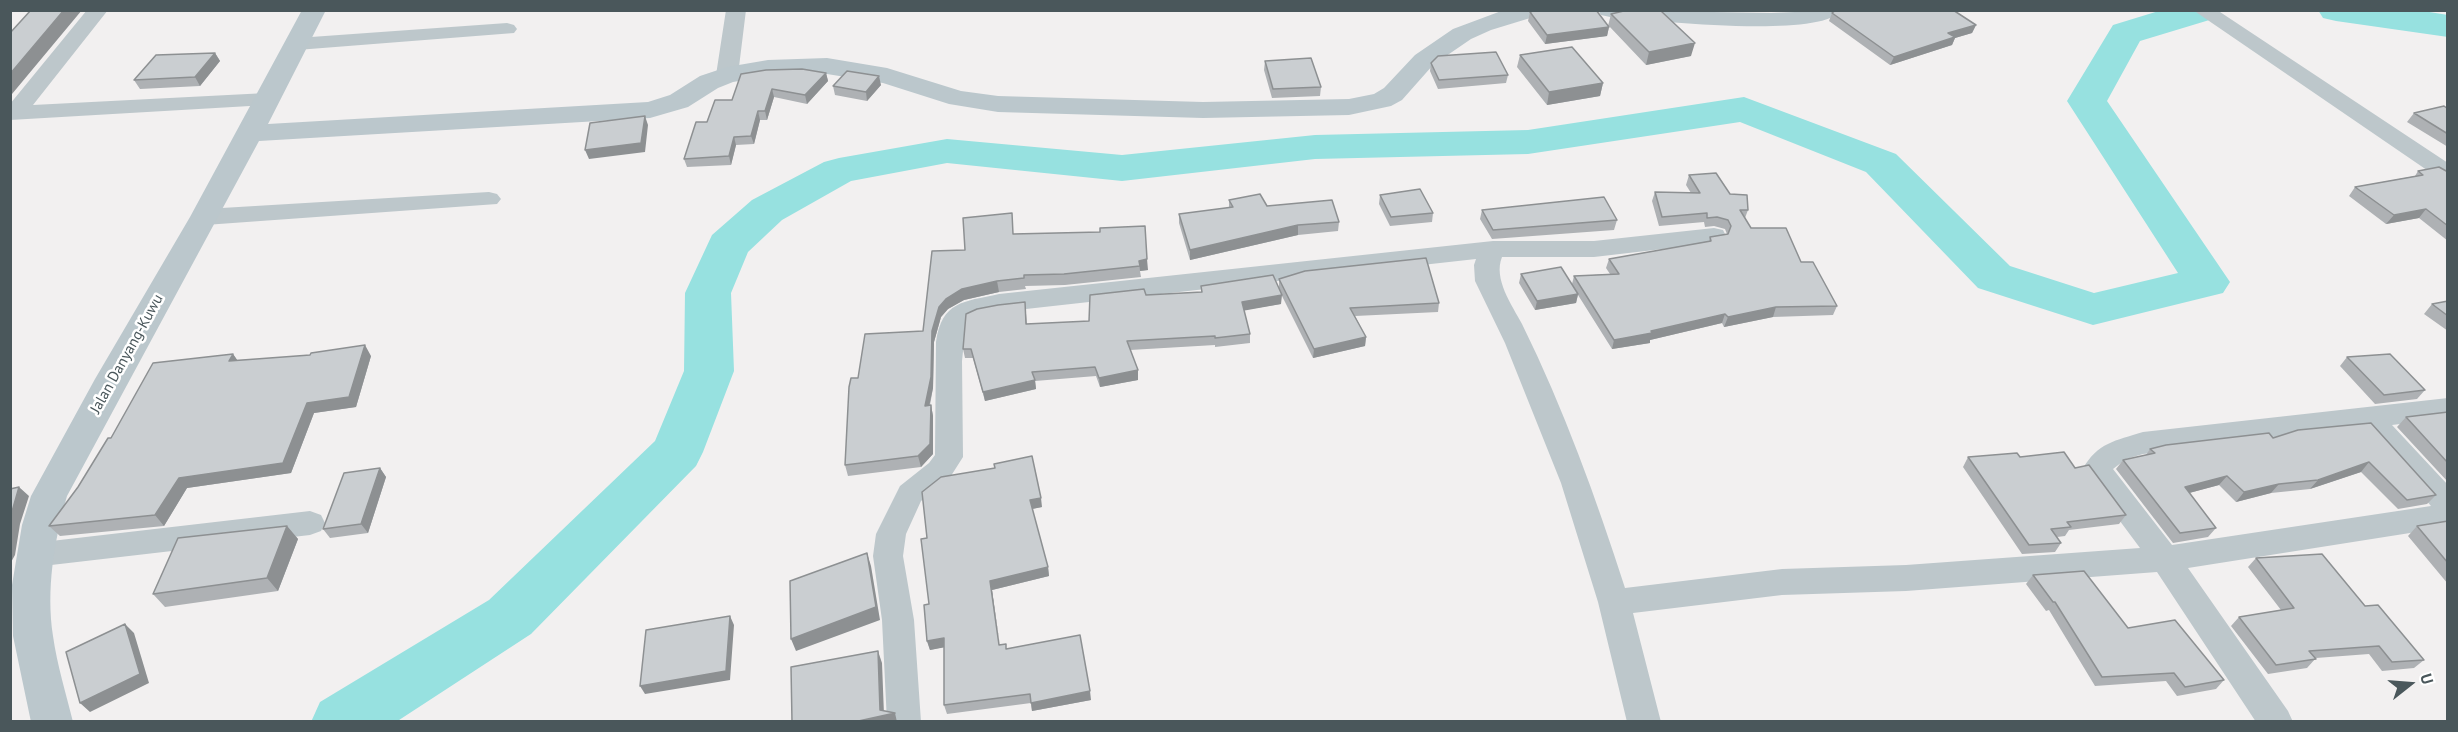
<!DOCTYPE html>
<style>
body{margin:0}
#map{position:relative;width:2458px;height:732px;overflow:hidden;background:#f2f0f0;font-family:"PT Sans",sans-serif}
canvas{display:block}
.frame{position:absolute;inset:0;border:12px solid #4a575b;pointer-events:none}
.north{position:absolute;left:2380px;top:654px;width:60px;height:60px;-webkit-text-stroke:4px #fff;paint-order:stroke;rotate:73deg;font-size:16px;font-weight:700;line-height:24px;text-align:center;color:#4a575b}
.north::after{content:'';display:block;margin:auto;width:21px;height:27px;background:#4a575b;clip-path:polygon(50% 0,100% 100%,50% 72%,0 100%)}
</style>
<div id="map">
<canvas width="2458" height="732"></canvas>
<div class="frame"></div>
<div class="north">U</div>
</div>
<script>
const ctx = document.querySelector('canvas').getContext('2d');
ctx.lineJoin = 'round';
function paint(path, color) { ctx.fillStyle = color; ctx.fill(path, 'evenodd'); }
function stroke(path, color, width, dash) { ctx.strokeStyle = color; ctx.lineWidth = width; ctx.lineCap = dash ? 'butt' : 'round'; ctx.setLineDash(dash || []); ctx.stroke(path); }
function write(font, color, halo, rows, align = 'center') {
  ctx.font = font + ' "PT Sans",sans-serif'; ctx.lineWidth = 5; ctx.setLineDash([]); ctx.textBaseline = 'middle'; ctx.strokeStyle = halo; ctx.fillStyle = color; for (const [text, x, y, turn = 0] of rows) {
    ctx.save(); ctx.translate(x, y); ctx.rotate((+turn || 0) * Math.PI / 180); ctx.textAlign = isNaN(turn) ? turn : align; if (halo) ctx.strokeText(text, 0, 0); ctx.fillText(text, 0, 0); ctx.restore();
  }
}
const river = new Path2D(`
 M2162 10H2221L2216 18 2140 41 2107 101 2230 282 2223 293 2093 325 1978 288 1866 172 1740 122 1528 154 1315 159 1122 181 947 163 851 181 782 220 748 252 731 293 734 371 703 452 696 466 531 634 396 722H311L320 702 489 600 655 441 684 371 685 293 712 235 752 200 824 162 839 158 947 139 1122 155 1315 135 1528 130 1744 97 1896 154 2010 266 2094 293 2178 273 2067 101 2113 25Z
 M2318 10H2417L2448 15V37L2336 21 2323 18Z`);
const street = new Path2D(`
 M87 10H108L33 105 267 93 275 94 278 99 275 104 267 105 10 120V104Z
 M726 10H746L738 75 734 79 727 81 720 79 716 75Z
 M2193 10H2217L2448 163V181L2440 179Z
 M507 23 514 25 517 29 514 33 297 50 290 48 287 44 290 40 297 38Z
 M489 192 497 194 501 199 497 204 205 225 197 222 193 217 197 212 205 209Z
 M1714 228 1723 230 1726 236 1723 242 1594 257H1502C1493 279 1512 305 1522 324 1564 409 1596 498 1625 588L1782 569 1906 565 2140 548 2082 470C2098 442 2115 441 2143 432L2448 398V418L2392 425 2448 485V527L2188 568 2288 711 2293 722H2256L2157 572 1906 591 1782 595 1633 613 1661 722H1627L1598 602 1561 483 1505 343 1475 281 1474 265 1476 259 999 312 978 316 966 322 962 361 963 457 949 479 921 501 906 534 903 556 914 620 921 722H887L882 620 873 556 876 534 900 486 929 463 935 455 936 342C942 301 963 302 999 294L1493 241H1594ZM2362 428 2431 506 2172 545 2113 469 2126 459 2143 454Z
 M310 511 321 515 325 523 321 531 310 535 34 567 23 564 19 555 23 546 34 543Z`);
const secondary = new Path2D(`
 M302 10H326L268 124 648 102 670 95 700 76 727 67 768 60 827 58 887 68 961 91 998 96 1203 102 1349 99 1374 94 1384 88 1415 55 1453 29 1504 10H1543L1540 15 1491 30 1471 39 1433 65 1402 100 1391 106 1349 115 1203 118 998 112 949 104 883 83 827 74 768 76 733 82 718 88 688 107 650 118 259 141 67 496C54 541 46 590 53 636 57 665 66 693 73 722H31L13 636 12 585 22 525 31 496 95 379 190 217Z
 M1598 10 1771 13 1842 10C1821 40 1649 20 1610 17L1601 15Z`);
const wall = new Path2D(`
 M1530 12 1608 26 1611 14 1691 56 1646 65 1609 26V27L1607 36 1545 44 1528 21Z
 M1832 13 1976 25 1972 33 1955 38 1952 45 1890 65 1829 21Z
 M215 53 220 61 200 86 140 89 134 80Z
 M1520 55 1603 83 1600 96 1547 105 1517 67Z
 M1265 61 1321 87 1320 96 1272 98 1264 70Z
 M1431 63 1508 75 1506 83 1438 89 1430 71Z
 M826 73 828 81 807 104 774 97 767 120H760L754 144 736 145 731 165 687 167 684 159 707 122 732 100Z
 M881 85 867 101 835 95 833 86Z
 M2448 109V147L2407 122 2414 113Z
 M2418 171 2448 172V241L2419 218 2386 224 2349 196 2355 187 2415 176Z
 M1689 175 1730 194 1748 210 1745 218 1751 228 1801 262 1837 306 1833 315 1773 317 1724 327 1722 323 1650 340V343L1612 349 1578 295 1576 303 1535 310 1519 283 1521 274 1572 284 1574 276 1610 274 1606 268 1609 259 1709 241 1710 237 1727 234 1725 229 1714 226 1705 227 1704 222 1659 226 1652 201 1655 192 1691 193 1686 185Z
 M1380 195 1433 213 1432 222 1390 226 1379 204Z
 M1229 200 1267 206 1339 222 1338 231 1298 235 1190 260 1179 223V214L1229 208Z
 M1482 210 1617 220 1614 230 1492 239 1480 219Z
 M1100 232 1148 270 1140 271 1141 277 1065 285 1025 286 1026 289 999 292 964 300 948 309 941 317 934 342 933 388 930 405H931L933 416V454L921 467 848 476 845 465 858 378 923 331 965 250 1014 234Z
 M1279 279 1439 303 1438 312 1355 316 1366 337 1365 346 1313 358 1280 292 1281 304 1244 310 1250 334V343L1215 347V345L1130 350 1138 380 1100 387 1096 376 1035 381 1036 389 985 401 973 358H965L963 349 1025 302 1027 324 1089 321 1146 295 1201 292V286L1279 288Z
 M2448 301V331L2424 314 2432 304Z
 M233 354 237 360 371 356 356 407 314 413 291 473 187 488 164 526 60 536 49 526 78 487 111 438Z
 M2347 357 2425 390 2417 399 2375 404 2340 366Z
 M2448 412V482L2397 427 2406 417Z
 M2371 423 2436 495 2427 504 2398 509 2361 472 2310 489 2271 493 2236 502 2219 485 2189 493 2216 528 2208 537 2173 543 2116 469 2123 460 2146 455 2150 449 2273 438Z
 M1968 457H2020L2075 468 2126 515 2119 524 2069 530 2065 536 2057 537 2061 543 2055 552 2022 554 1963 467Z
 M380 468 386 477 368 533 330 538 323 529Z
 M922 492 1042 507 1032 509 1048 567 1049 576 992 590 999 645 1091 700 1032 711 1031 703 947 714 944 705V647L930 650 927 641 929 604 927 538Z
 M2448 521V584L2408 536 2417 526Z
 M287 526 298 539 278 591 165 607 153 594Z
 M2256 558 2365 606 2424 660 2414 668 2382 671 2369 654 2316 658 2307 668 2268 674 2231 626 2239 617 2281 610 2248 567Z
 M2033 575 2128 628 2224 680 2216 689 2177 696 2166 681 2095 686 2049 610 2046 611 2026 584Z`);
const shadedWall = new Path2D(`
 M64 10H82L12 94 10 93V74Z
 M1976 25 1972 33 1955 38 1952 45 1890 65 1894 57 1948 33Z
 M1609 27 1607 36 1545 44 1547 35Z
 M1695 43 1691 56 1646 65 1649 52Z
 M215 53 220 61 200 86 195 77Z
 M826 73 828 81 807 104 805 95Z
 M879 76 881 85 867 101 866 92Z
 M1603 83 1600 96 1547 105 1549 92Z
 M772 89 774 97 767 120 765 111Z
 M758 111 760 120 754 144 751 136Z
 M645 116 648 125 645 152 589 159 585 150Z
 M734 137 736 145 731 165 729 156Z
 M2426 209 2419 218 2386 224 2394 215Z
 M1298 225V235L1190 260V250Z
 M1147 259 1148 270 1140 271 1139 261Z
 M997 281 999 292 964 300 948 309 941 317 934 342 933 388 927 416 925 406 932 331 939 307 946 299 962 289Z
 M1578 294 1576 303 1535 310 1537 301Z
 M1282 295 1281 304 1242 311V302Z
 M1776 307 1773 317 1724 327 1728 317Z
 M1725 314 1722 323 1650 340V343L1612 349 1614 340Z
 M1366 337 1365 346 1313 358 1314 349Z
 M365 345 371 356 356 407 314 413 291 473 187 488 164 526 155 515 179 478 307 403Z
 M233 354 240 364 229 361Z
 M1138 370V380L1100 387 1099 378Z
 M1035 380 1036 389 985 401 983 392Z
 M931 405 933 416V454L921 467 918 456Z
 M2369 462 2361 472 2310 489 2318 480Z
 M380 468 386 477 368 533 361 524Z
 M2227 476 2219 485 2178 496 2185 487Z
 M2279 484 2271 493 2236 502 2244 492Z
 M19 487 29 496 20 524 15 555 10 564V515Z
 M1041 498 1042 507 1032 509 1030 500Z
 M287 526 298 539 278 591 267 578Z
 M867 553 871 566 880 620 796 651 791 639Z
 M1048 567 1049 576 992 590 1001 653 990 581Z
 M730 616 734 625 730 680 645 694 640 686Z
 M125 624 134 633 149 683 90 712 80 703Z
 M944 638 946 647 930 650 927 641Z
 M878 651 882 663 884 715 895 713 897 722H854L880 710Z
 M1090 691 1091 700 1032 711 1031 703Z`);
const building = new Path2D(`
 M31 10H64L10 74V33Z
 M1536 10H1596L1609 27 1547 35 1530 12Z
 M1628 10 1661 11 1695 43 1649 52 1611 14Z
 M1836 10H1953L1976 25 1948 33 1955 37 1894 57 1832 13Z
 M1572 47 1603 83 1549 92 1520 55Z
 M1496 52 1508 75 1439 80 1431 63 1438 56Z
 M215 53 195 77 134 80 156 55Z
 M1311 58 1321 87 1273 89 1265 61Z
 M802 69 826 73 805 95 772 89 765 111H758L751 136 734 137 729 156 684 159 696 122H707L715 100H732L741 74 766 70Z
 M847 71 879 76 866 92 833 86Z
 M2444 106 2448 109V134L2414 113Z
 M645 116 641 143 585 150 590 123Z
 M2439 167 2448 172V226L2426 209 2394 215 2355 187 2423 175 2418 171Z
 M1716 173 1730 194 1747 195 1748 210H1740L1751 228H1786L1801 262H1813L1837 306 1776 307 1728 317 1725 314 1651 331 1652 333 1614 340 1574 276 1619 274 1609 259 1711 241 1710 237 1728 234 1731 226 1728 220 1717 217 1707 218V213L1662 217 1655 192 1700 193 1689 175Z
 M1420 189 1433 213 1391 217 1380 195Z
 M1260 194 1267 206 1332 200 1339 222 1298 225 1190 250 1179 214 1233 207 1229 200Z
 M1604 197 1617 220 1493 230 1482 210Z
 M1012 213 1013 234 1100 232V228L1145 226 1147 259 1139 261 1140 266 1064 274 1024 275V278L997 281 962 289 946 299 939 307 932 331 931 377 925 406 931 405 930 444 918 456 845 465 849 387 851 378H858L865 334 923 331 932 251 965 250 963 218Z
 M1426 258 1439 303 1350 308 1366 337 1314 349 1279 279 1305 271Z
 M1561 267 1578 294 1537 301 1521 274Z
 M1273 275 1282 295 1242 302 1250 334 1215 338V336L1127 341 1138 370 1099 378 1095 367 1032 372 1035 380 983 392 971 349H963L966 314 977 309 998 305 1025 302 1026 324 1089 321 1090 295 1144 289 1146 295 1202 292 1201 286Z
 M2448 301V316L2432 304Z
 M365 345 349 397 307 403 283 463 179 478 155 515 49 526 78 487 108 438H111L153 363 233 354 229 361 310 355 311 353Z
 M2390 354 2425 390 2384 395 2347 357Z
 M2448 412V463L2406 417Z
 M2371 423 2436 495 2407 500 2369 462 2318 480 2279 484 2244 492 2227 476 2185 487 2216 528 2180 533 2123 460 2155 453 2150 449 2166 445 2269 433 2273 438 2298 430Z
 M2064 452 2075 468 2089 465 2126 515 2067 522 2071 527 2051 529 2061 543 2029 545 1968 457 2017 453 2020 457Z
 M1032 456 1041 498 1030 500 1048 567 990 581 999 645 1006 644V649L1080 635 1090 691 1031 703 1030 694 944 705V638L927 641 924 605 929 604 921 539 927 538 922 492 941 477 995 468 994 464Z
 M380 468 361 524 323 529 344 473Z
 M19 487 11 515H10V489Z
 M2448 521V563L2417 526Z
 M287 526 267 578 153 594 178 538Z
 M867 553 876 607 791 639 790 581Z
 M2322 554 2365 606 2378 605 2424 660 2392 662 2379 646 2309 651 2316 659 2276 665 2239 617 2294 608 2256 558Z
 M2084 571 2128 628 2175 620 2224 680 2185 687 2174 673 2102 677 2055 602H2053L2033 575Z
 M730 616 726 671 640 686 646 630Z
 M125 624 140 674 80 703 66 652Z
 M878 651 880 710 895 713 854 722H792L791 667Z`);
const streetNames = [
 ["Jalan Danyang-Kuwu",127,354,-61]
];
paint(river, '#97e1e0');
paint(street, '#bdc7cb');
paint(secondary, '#bbc7cc');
paint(wall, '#aeb1b4');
paint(shadedWall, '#8d9092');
paint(building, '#caced1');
stroke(building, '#8d9092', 1.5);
write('15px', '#4a575b', '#fff', streetNames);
</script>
